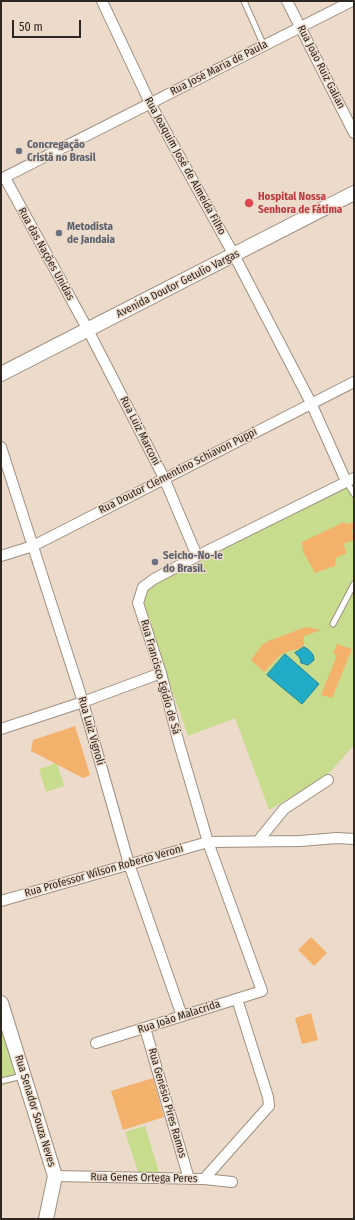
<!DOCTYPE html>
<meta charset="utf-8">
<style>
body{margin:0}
#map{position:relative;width:355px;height:1220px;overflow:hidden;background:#ecdbca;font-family:"Fira Sans Condensed",sans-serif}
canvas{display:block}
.frame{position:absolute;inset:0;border:2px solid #2f2822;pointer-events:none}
.scale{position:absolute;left:12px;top:20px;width:69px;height:18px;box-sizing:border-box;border:2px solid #2f2822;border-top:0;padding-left:5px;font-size:12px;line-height:14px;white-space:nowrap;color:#2f2822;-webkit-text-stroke:3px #ecdbca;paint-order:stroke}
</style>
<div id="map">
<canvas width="355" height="1220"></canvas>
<div class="frame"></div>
<div class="scale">50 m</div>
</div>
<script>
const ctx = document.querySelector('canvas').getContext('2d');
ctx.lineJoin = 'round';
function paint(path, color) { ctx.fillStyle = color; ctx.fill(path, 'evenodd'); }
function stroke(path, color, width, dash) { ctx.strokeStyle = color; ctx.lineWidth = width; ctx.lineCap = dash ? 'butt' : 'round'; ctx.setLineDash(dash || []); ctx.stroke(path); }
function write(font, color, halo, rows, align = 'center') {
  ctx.font = font + ' "Fira Sans Condensed",sans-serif'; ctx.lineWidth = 3; ctx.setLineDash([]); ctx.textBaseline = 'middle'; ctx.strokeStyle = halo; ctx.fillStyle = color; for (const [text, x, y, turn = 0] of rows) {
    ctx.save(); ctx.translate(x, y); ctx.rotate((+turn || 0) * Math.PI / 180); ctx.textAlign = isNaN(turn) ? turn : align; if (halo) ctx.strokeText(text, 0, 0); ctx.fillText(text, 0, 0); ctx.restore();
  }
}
const green = new Path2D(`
 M354 480V745L330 772 310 786 269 810 235 718 188 736 142 606 147 589 157 580Z
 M57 763 64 786 46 792 39 769Z
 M1 1022 19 1080 1 1086Z
 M145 1126 159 1172H138L125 1132Z`);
const water = new Path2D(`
 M304 647C310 650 314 654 314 660L308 665 301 663 300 658 295 653Z
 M285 654 319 684 302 704 267 675Z`);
const building = new Path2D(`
 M344 522 347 524 354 522V529L352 530 354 540 343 544 347 553 336 558 335 566 315 573 303 551 302 542Z
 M306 627 321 630 304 636V645L300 648 281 654 264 672 251 660 263 644 271 640Z
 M337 644 352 649 332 698 321 695 337 655 333 654Z
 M75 726 90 775 83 778 31 751 33 740Z
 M311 937 327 953 314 966 298 950Z
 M311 1013 318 1040 302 1044 295 1018Z
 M153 1078 164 1117 123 1130 111 1091Z`);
const lane = new Path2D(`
 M244 1 264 46
 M346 481 354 494
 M333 624 354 584
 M1 1081 23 1076`);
const street = new Path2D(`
 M102 1 150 103 234 255 311 403 346 481
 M287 1 354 133
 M5 178 88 330 164 478 197 556
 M1 179 352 1
 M1 447 83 702 129 864 182 1016
 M1 556 33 546 354 382
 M1 729 83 702 161 673
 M258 841 284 809 328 780
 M1 901 208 842 300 841 337 838 354 839
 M145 1028 189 1179
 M96 1043 262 991 208 842 178 740 161 673 138 603 143 587 154 579 197 556 354 478
 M55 1176 204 1179 232 1182
 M204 1179 269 1106 268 1097 237 999`);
const secondary = new Path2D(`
 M1 374 354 193
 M1 1003 55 1176 46 1219`);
const markers = [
 [19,151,4,"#6b7280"],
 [249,203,5,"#e0444e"],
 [59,233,4,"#6b7280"],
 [155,562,4,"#6b7280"]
];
const streetNames = [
 ["Rua João Ruiz Galian",321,67,63],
 ["Rua José Maria de Paula",219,68,-27],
 ["Rua Joaquim José de Almeida Filho",185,166,61],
 ["Rua das Nações Unidas",46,254,61],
 ["Avenida Doutor Getulio Vargas",178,284,-27],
 ["Rua Luiz Marconi",140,431,63],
 ["Rua Doutor Clementino Schiavon Puppi",178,471,-27],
 ["Rua Francisco Egídio de Sá",160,677,74],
 ["Rua Luiz Vignoli",91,731,74],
 ["Rua Professor Wilson Roberto Veroni",104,871,-16],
 ["Rua João Malacrida",179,1017,-18],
 ["Rua Genésio Pires Ramos",167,1103,74],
 ["Rua Senador Souza Neves",35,1111,73],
 ["Rua Genes Ortega Peres",144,1178,1]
];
const worshipNames = [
 ["Concregação",27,145],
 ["Cristã no Brasil",27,158],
 ["Metodista",67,227],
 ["de Jandaia",67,240],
 ["Seicho-No-Ie",163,556],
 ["do Brasil.",163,569]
];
const healthNames = [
 ["Hospital Nossa",258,197],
 ["Senhora de Fátima",258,210]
];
paint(green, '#c7dc8d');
paint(water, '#20abc7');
stroke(water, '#248496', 1);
paint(building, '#f3b16c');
stroke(lane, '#9f8f80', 7);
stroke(street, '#9f8f80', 12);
stroke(secondary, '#9f8f80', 16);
stroke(lane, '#fff', 5);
stroke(street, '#fff', 10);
stroke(secondary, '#fff', 14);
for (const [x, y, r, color] of markers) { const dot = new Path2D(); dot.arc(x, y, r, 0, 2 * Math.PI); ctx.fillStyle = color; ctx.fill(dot); stroke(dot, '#ecdbca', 1.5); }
write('11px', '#2f2822', '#ecdbca', streetNames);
write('bold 11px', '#5b616d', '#ecdbca', worshipNames, 'left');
write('bold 11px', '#be3a42', '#ecdbca', healthNames, 'left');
</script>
